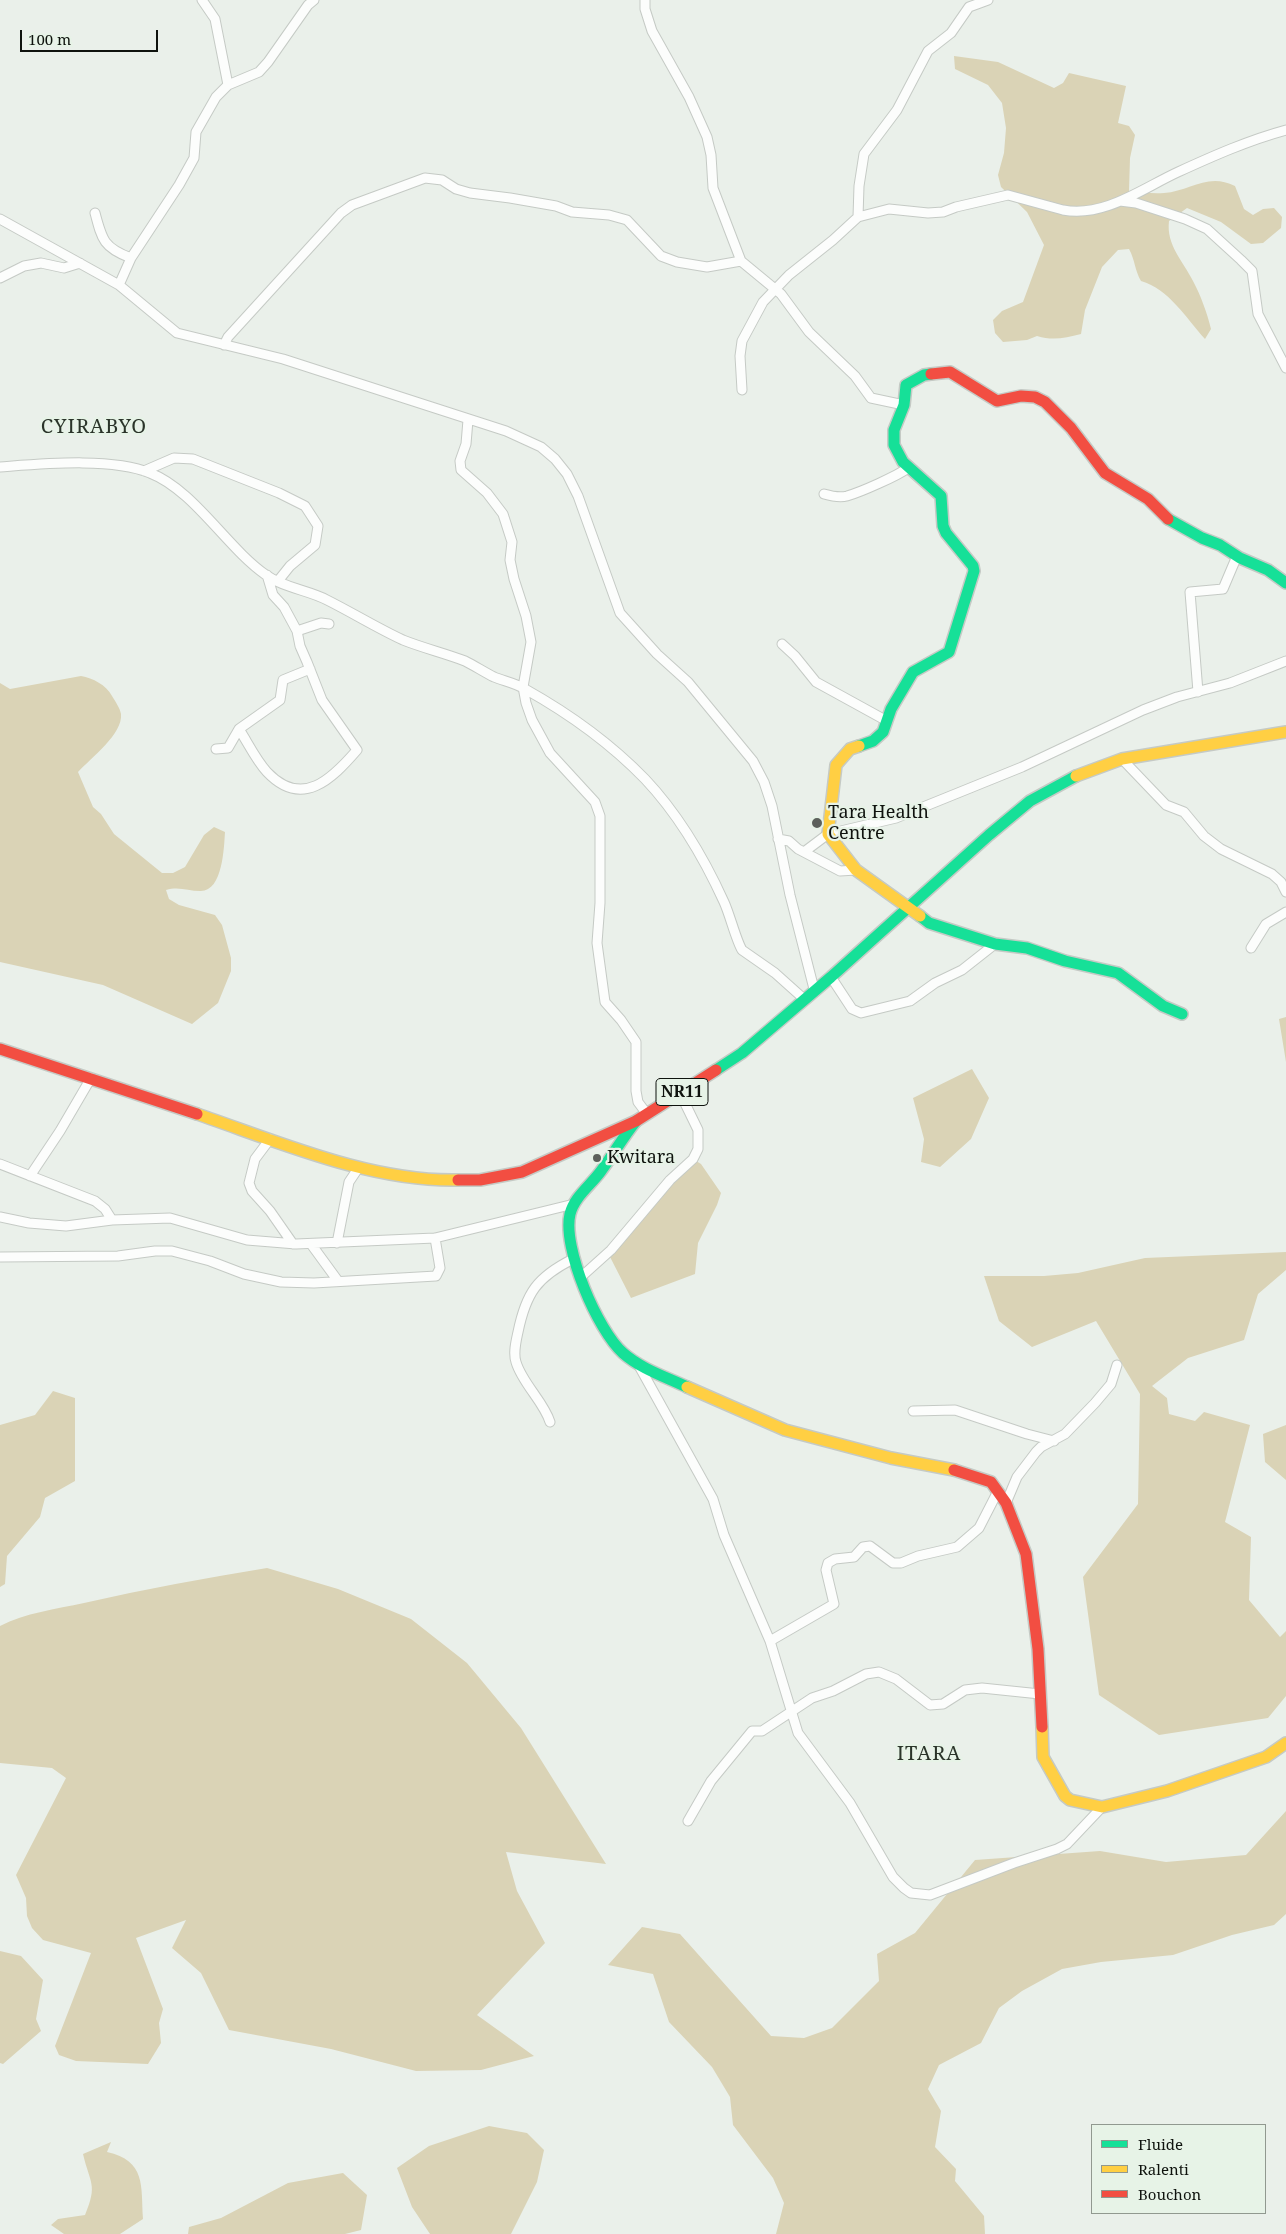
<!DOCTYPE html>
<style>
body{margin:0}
#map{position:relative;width:1286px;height:2234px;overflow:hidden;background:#eaf0ea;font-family:"Noto Serif",serif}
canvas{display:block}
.legend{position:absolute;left:1091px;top:2124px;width:175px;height:90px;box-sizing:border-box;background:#e7f3e7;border:1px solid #919990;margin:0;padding:6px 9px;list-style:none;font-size:15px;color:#0f130e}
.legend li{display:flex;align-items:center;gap:10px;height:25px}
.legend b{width:25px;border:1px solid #919990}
.scale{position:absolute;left:20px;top:30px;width:138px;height:22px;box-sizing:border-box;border:2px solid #0f130e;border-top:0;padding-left:6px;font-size:15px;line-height:18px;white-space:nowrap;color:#0f130e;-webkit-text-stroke:4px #e7f3e7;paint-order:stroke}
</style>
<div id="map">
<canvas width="1286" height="2234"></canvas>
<ul class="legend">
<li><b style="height:6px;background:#16e098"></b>Fluide</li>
<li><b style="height:6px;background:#ffcf43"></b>Ralenti</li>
<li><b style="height:6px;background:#f24e42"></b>Bouchon</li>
</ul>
<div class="scale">100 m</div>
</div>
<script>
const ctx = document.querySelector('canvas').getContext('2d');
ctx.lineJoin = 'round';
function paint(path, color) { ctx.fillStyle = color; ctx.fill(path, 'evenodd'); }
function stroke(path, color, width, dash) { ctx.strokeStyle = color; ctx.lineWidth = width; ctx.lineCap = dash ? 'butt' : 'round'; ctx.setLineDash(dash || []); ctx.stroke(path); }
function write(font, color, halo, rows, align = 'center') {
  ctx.font = font + ' "Noto Serif",serif'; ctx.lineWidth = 4.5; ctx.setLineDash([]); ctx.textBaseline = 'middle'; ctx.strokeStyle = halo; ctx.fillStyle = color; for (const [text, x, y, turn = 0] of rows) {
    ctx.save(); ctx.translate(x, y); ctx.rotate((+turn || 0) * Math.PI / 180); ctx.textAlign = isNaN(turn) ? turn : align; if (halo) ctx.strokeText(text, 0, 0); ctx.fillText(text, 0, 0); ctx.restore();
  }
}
const green = new Path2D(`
 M954 56 998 62 1054 88 1063 83 1069 73 1126 86 1118 123 1129 126 1135 135 1130 158 1129 191C1140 192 1153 194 1164 193 1190 191 1208 172 1235 186L1244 209 1253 215 1263 209 1274 208 1282 217 1281 228 1263 243 1251 244 1221 222 1187 208 1169 221C1166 245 1183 261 1193 281 1201 296 1207 313 1211 329L1205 339C1186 318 1169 289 1141 281 1135 271 1135 260 1129 249L1118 250 1102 267 1085 310 1081 334C1065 338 1053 341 1037 336L1027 340 1003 342 995 333 993 320 1002 311 1023 302 1044 245 1027 212 1001 187 998 175 1004 153 1006 128 1002 103 988 85 955 69Z
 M81 676C93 678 106 685 112 696 115 701 120 708 121 714 123 734 91 758 78 772L93 807 101 814 114 834 162 873H173L185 867 204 835 214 827 225 832C224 847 223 892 200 891 188 891 179 886 166 890L169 899 179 905 215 915 222 925 231 958V971L218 1003 192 1024 103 985 0 962V683L10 689Z
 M1286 1017V1062L1279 1019Z
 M972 1069 989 1098 971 1139 940 1167 921 1162 924 1139 913 1098Z
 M693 1159 701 1164 721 1193 717 1205 698 1243 695 1274 631 1298 608 1253Z
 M1286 1252V1270L1258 1294 1244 1340 1188 1358 1152 1386 1167 1398 1169 1414 1195 1421 1204 1412 1250 1425 1225 1522 1251 1537 1249 1600 1280 1637 1286 1631V1696L1268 1718 1159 1735 1099 1695 1083 1577 1138 1504 1140 1394 1096 1321 1032 1347 999 1321 984 1276H1044L1078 1273 1145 1258Z
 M53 1391 75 1398V1481L45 1498 40 1517 7 1556 5 1584 0 1587V1425L35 1415Z
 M1286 1425V1480L1265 1462 1263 1434Z
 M267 1568 338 1589 411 1619 467 1663 521 1728 606 1864 506 1852 517 1891 545 1943 477 2015 534 2056 481 2070 416 2071 331 2049 229 2030 201 1973 172 1948 186 1920 136 1938 163 2009 159 2023 161 2043 148 2064 76 2061 59 2055 55 2046 91 1953 43 1940 32 1928 27 1916 26 1898 16 1875 66 1778 52 1768 0 1763V1626C25 1613 56 1609 84 1603 145 1589 206 1578 267 1568Z
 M1286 1811V1914L1274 1925 1232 1935 1173 1955 1101 1962 1062 1969 1022 1991 999 2008 981 2043 939 2065 928 2089 941 2111 935 2147 956 2169 955 2181 984 2216 985 2234H776L784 2203 773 2178 733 2125 730 2097 712 2067 669 2022 653 1974 608 1965 642 1927 680 1934 771 2036 804 2038 832 2028 879 1981 877 1954 915 1933 975 1860 1100 1851 1166 1862 1246 1855Z
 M0 1951 21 1956 43 1980 36 2019 41 2031 3 2064 0 2063Z
 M489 2126 527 2133 544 2150 537 2182 511 2234H430L412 2207 397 2168 429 2146Z
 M111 2142 107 2152C146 2161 141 2185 143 2219L120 2234H64L51 2225 58 2219 85 2215C98 2184 90 2184 83 2154Z
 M343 2173 367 2195 361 2230 345 2234H188L189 2227 221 2218 288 2183Z`);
const street = new Path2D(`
 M202 0 215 19 228 85
 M645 0V9L652 31 689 97 707 137 711 155 713 188 741 261
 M1120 201 1136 203 1185 219 1207 229 1241 260 1252 271 1258 314 1286 368
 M95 213C102 240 104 248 131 258
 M858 217 859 186 864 154 897 110 928 51 951 33 969 7 988 0
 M0 219 119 285 177 333 283 359 506 431 541 447 555 459 567 474 578 496 620 613 657 654 688 682 753 761 764 782 772 806 790 895 814 989
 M0 278 24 266 41 263 64 268 80 263
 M119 285 131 258 179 185 194 158 196 132 216 97 228 85 259 72 268 62 308 5 314 0
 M224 345 228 337 341 213 352 205 425 178 442 180 456 189 470 193 510 198 556 206 572 212 609 215 627 220 661 256 677 262 707 267 741 261 781 294 809 332 855 376 871 398 904 405
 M742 390 740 356 742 341 763 302 789 275 833 240 858 217 889 209 928 213 943 212 956 207 1008 195 1063 210C1104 218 1143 188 1178 172 1213 156 1249 140 1286 130
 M468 420 466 444 460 461 461 470 487 493 503 514 512 542 510 560 514 579 526 616 531 642 523 687 526 703 532 720 550 753 595 802 600 816V903L597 943 605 1002 621 1020 636 1042V1091L638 1102 647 1114
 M0 467C41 464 112 457 150 473 194 490 227 548 266 575 284 588 308 590 327 600 353 613 377 628 403 640 423 648 444 653 465 661 475 666 484 672 494 677 504 681 515 683 525 689 568 713 610 743 645 779 678 814 704 858 724 902 730 915 736 940 742 950L775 973 804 999
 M144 471 174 458 193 459 279 493 305 506 318 526 315 545 290 566 278 581
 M824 494C831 496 839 498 847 496 861 492 897 476 908 468
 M297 631 321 623 329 624
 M782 644 795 656 816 682 887 721
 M1198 692 1190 592 1223 589 1237 556
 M239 729C248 743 256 760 267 772 302 809 332 779 357 750L322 700 307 662 300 646 297 631 284 607 273 595 267 575
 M216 749 228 748 239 729 280 700 283 680 310 669
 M1122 759 1166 805 1184 812 1204 836 1221 849 1272 874 1281 882 1286 892
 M778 839 789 841 798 849 840 871 856 870
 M804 852 828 834 896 818 1022 767 1143 710 1177 697 1230 683 1286 661
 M1251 948 1266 924 1286 912
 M831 977 852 1009 861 1013 910 1001 935 983 962 970 995 944
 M270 1139 255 1159 249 1183 252 1191 270 1211 293 1244
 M0 1164 95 1201 105 1209 112 1220
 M30 1176 60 1131 91 1078
 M0 1217 29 1223 66 1226 112 1220 170 1218 247 1240 296 1244 435 1238 574 1204
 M337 1243 349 1182 359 1167
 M311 1244 338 1281
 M0 1257 118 1256 155 1251H172L210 1261 244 1274 281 1282 314 1283 436 1276 440 1268 435 1238
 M581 1277 611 1250 670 1180 693 1159 698 1149V1130L680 1093
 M638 1364 713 1499 724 1535 770 1641 798 1733 850 1803 893 1877 904 1888 911 1893 930 1895 1014 1863 1057 1849 1067 1844 1102 1807
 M913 1411 955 1410 1027 1434 1054 1441
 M550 1422C544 1402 522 1383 516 1362 513 1353 516 1341 518 1332 526 1293 537 1277 573 1259
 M1006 1503 1017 1477 1036 1452 1041 1447 1065 1434 1095 1403 1111 1384 1117 1365
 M770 1641 834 1604 826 1570 828 1563 835 1559 854 1557 863 1547 870 1546 893 1563H901L918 1556 957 1547 979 1528 998 1491
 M688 1821 711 1781 752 1731H762L812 1698 833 1691 866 1674 879 1672 896 1679 930 1705 943 1704 965 1690 982 1688 1040 1694`);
const fast = new Path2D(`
 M1168 519 1202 538 1220 545 1240 558 1268 570 1286 583
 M859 746 873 741 883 732 891 709 913 672 949 652 974 571 973 566 946 533 943 526 941 496 903 462 894 445V430L904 405 906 385 924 375 931 374
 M920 916 929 923 995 944 1027 948 1065 961 1118 973 1163 1006 1182 1014
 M716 1070 742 1053 831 977 989 835 1030 801 1076 776
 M636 1121C623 1137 613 1155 601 1171 591 1185 574 1197 570 1214 562 1248 598 1331 623 1353 641 1369 666 1377 687 1387`);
const slow = new Path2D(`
 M859 746 850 749 836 765 828 834 856 870 920 916
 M1076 776 1122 759 1286 732
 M197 1114C279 1142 371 1182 458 1180
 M687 1387 785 1430 891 1458 954 1470
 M1042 1727 1043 1757 1065 1796 1070 1800 1102 1807 1167 1791 1266 1757 1286 1743`);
const jam = new Path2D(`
 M931 374 950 372 997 401 1021 396 1035 397 1045 402 1071 428 1105 473 1148 499 1168 519
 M0 1049 197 1114
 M458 1180H480L522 1172 636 1121 716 1070
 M954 1470 991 1482 1006 1503 1026 1554 1038 1649 1042 1727`);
const markers = [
 [817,823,6,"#5c605b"],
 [597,1158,5,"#5c605b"]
];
const shields = [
 [682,1092,52]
];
const shieldNames = [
 ["NR11",682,1092]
];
const poiNames = [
 ["Tara Health",828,813],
 ["Centre",828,834],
 ["Kwitara",607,1158]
];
const quarterNames = [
 ["CYIRABYO",94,427],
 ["ITARA",929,1754]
];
paint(green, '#dad3b6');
stroke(street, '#c5cac5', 11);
stroke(fast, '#c5cac5', 14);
stroke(slow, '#c5cac5', 14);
stroke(jam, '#c5cac5', 14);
stroke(street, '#fcfdfc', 9);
stroke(fast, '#16e098', 11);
stroke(slow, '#ffcf43', 11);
stroke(jam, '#f24e42', 11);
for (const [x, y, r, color] of markers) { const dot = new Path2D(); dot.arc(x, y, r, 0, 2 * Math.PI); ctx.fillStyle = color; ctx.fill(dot); stroke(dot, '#e7f3e7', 2); }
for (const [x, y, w] of shields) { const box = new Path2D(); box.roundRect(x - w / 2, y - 13.5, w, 27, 4); ctx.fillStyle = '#e7f3e7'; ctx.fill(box); stroke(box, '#0f130e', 1); }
write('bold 16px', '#0f130e', null, shieldNames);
write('18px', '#0f130e', '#e7f3e7', poiNames, 'left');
ctx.letterSpacing = '1px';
write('20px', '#2b342a', '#e7f3e7', quarterNames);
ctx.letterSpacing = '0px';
</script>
